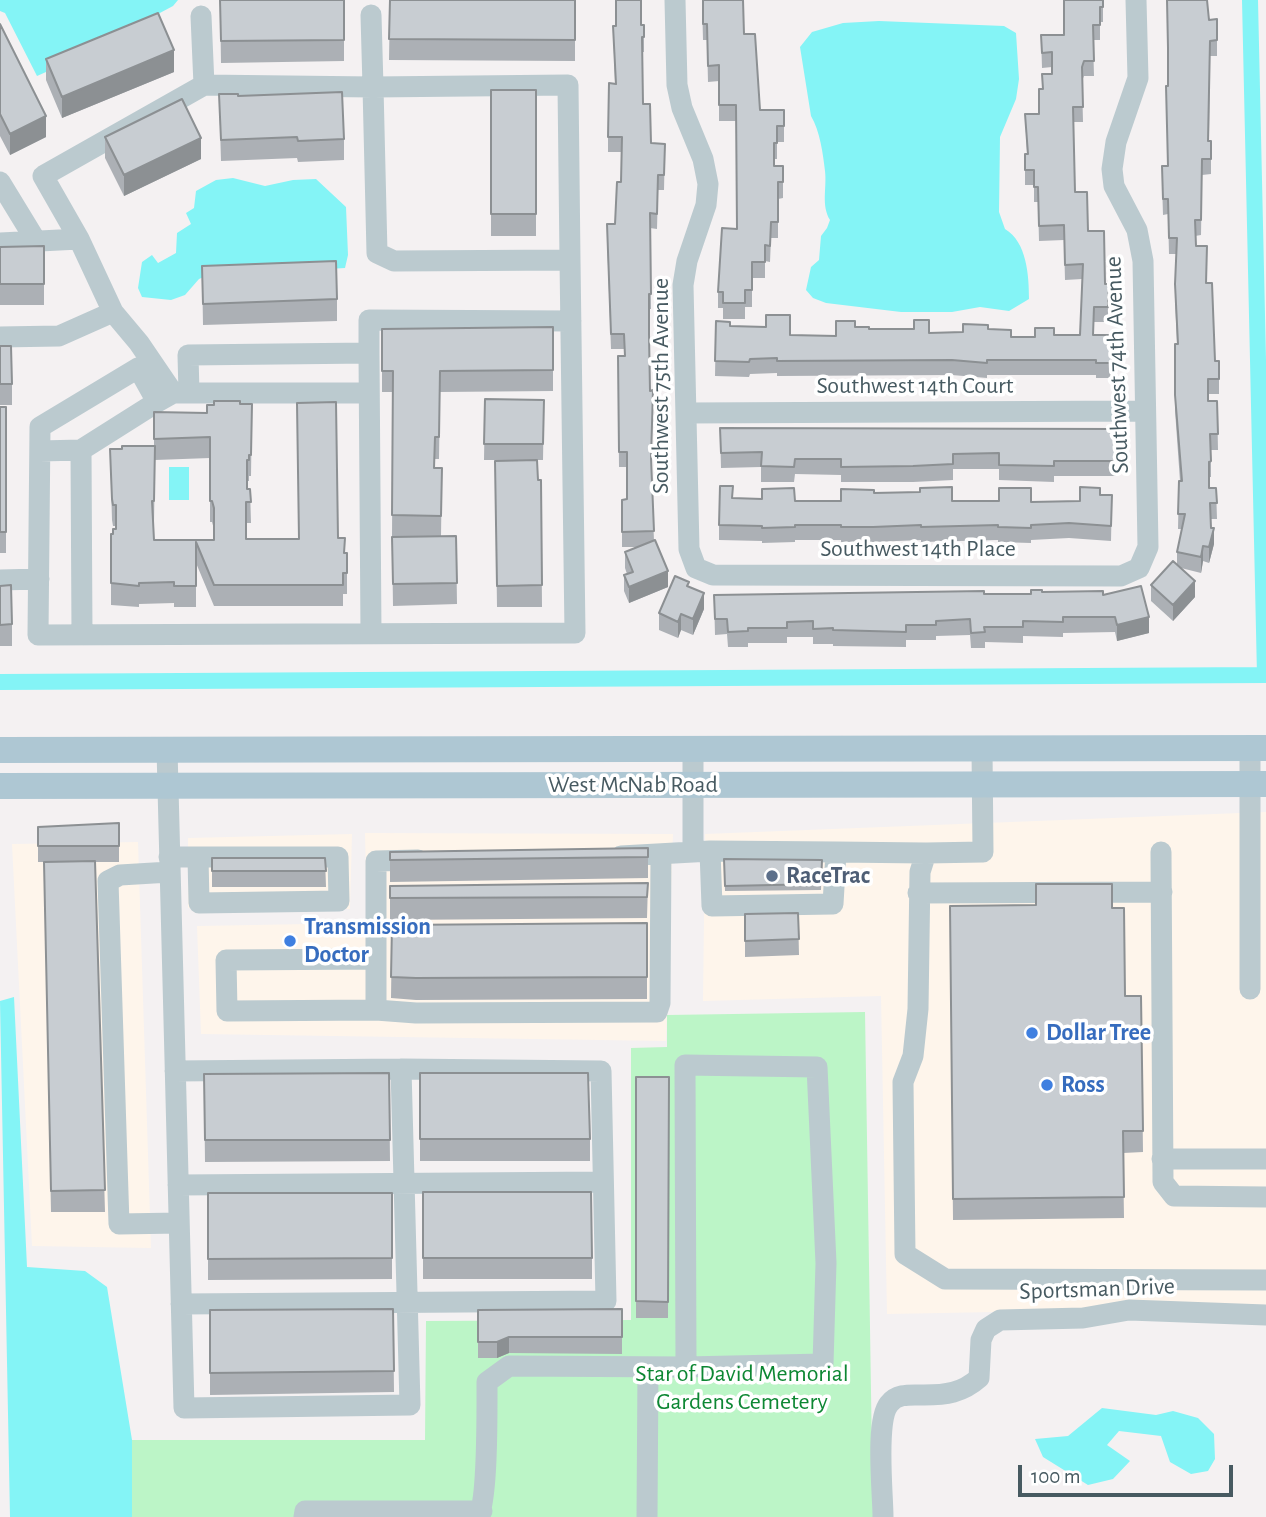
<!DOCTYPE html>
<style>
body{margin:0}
#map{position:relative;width:1266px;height:1517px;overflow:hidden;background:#f4f1f2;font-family:"Alegreya Sans",sans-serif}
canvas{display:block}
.scale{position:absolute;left:1018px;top:1465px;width:215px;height:32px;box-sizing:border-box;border:4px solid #475a61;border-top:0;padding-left:9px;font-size:21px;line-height:24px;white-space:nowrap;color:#475a61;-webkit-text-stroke:5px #fff;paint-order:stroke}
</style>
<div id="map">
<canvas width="1266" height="1517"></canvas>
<div class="scale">100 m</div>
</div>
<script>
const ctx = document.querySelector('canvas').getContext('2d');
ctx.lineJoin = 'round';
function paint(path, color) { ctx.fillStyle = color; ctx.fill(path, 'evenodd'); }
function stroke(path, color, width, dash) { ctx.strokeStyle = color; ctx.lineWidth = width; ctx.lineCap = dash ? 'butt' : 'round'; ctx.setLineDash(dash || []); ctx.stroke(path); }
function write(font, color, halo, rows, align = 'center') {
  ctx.font = font + ' "Alegreya Sans",sans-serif'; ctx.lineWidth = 7; ctx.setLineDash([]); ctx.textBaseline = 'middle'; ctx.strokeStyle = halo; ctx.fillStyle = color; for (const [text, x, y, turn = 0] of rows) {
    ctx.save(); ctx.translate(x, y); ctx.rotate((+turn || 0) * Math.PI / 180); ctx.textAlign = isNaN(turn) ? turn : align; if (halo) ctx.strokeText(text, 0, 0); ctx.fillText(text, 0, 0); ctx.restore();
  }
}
const commercial = new Path2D(`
 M1266 812V1307L887 1314 881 996 703 1001 705 834Z
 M365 833 673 834 666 1041 201 1034 197 926 367 923Z
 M352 834 350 909 188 908V838Z
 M138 842 151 1248 32 1246 12 844Z`);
const green = new Path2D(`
 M865 1012 873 1517H132V1440H425L426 1321 631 1320V1048L667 1047V1015Z`);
const water = new Path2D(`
 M0 0H178L173 6 64 64 37 76 5 13 0 11Z
 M879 21 1004 26 1016 33 1019 79 1016 99 1000 137 999 212 1005 229C1027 242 1029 276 1029 299L1009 311 980 307 952 312H901L826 303 813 298 806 290 811 267 819 260 821 236 827 228 830 220C821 205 827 188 825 171 823 154 820 131 811 116L800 47 812 32 843 23Z
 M233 178 265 186 293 180 316 179 346 207 348 255 345 268 328 269 234 264 199 279 185 295 171 300 142 297 138 288 142 262 152 255 158 263 176 253 177 233 191 224 186 213 194 208 196 191 216 180Z
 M169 467H189V500H169Z
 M14 997 27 1267 85 1271 107 1287 132 1440V1517H10L0 1001Z
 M1102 1408 1156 1415 1173 1411 1198 1418 1214 1434 1215 1459 1208 1471 1191 1474 1170 1462 1161 1436 1119 1431 1107 1445 1130 1461 1113 1479 1088 1485 1043 1457 1035 1439 1068 1436Z`);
const canal = new Path2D(`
 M1250 0 1265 675
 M0 682 1266 675`);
const minor = new Path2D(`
 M675 0 677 85 682 108 703 159 708 184 706 205 687 261 683 285 689 549 696 568 713 575 1121 576 1139 568 1148 547 1143 261 1137 230 1114 186 1112 169 1116 142 1138 78 1136 0
 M204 85 373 87 377 253 394 261 570 260 568 85 373 87 371 15
 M0 182 36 241
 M0 243 79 239
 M113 312 139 343 173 393 157 402 138 368 40 427 38 635 575 633 570 260
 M0 337 59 336 113 312 79 239 43 176 204 85 201 16
 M369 353V320L571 321
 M173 393H189L188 355 369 353 371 634
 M189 393H369
 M686 413 1144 411
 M40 451 81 450
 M0 580 39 579
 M82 635 81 450 157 402
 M1250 748V989
 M167 749 184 1408 410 1405 401 1069 601 1071 606 1301 181 1304
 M693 749V852L710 851 836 852 833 904 712 906 710 851
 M982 749 983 852 926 853 920 872 918 1009 913 1056 903 1082 905 1254 945 1279 1266 1280
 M836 852 926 853
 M1161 852 1163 1182 1174 1196 1266 1197
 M621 856 693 852
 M169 857H338L339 901 199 903 198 857
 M170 872 120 875 108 881 119 1224 179 1223
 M918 893 1162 892
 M376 959 226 960 227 1011 376 1010C376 960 376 911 376 861L418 860
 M376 1010 416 1013 657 1012 660 1003 661 855
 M175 1071 401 1069
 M1162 1159H1266
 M178 1185 603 1182
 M304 1517 305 1511H482
 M478 1517C488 1501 487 1407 487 1382L509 1366 686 1367 823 1364 826 1263 817 1067 685 1065 686 1367
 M647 1517 648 1367
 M883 1517C883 1493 875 1421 889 1404 897 1393 911 1395 924 1395 946 1395 962 1393 979 1378L981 1340 986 1329 1000 1320 1083 1318 1129 1310 1266 1315`);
const major = new Path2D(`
 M0 750 1266 748
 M0 786 1266 784`);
const wall = new Path2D(`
 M220 0H344V61L221 63Z
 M390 0H575V61L389 60Z
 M702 0 744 34 760 110 784 126V142H777V159H774V166H783V198L778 199V238H771L770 262 765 261V278H752V307H745V319H723V308H718V292L737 229 736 121H719V81L708 82 707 40H703Z
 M1103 0V22H1100V40H1093L1094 76H1084L1082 81 1083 122H1073L1075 192 1105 284H1109L1108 322H1094L1093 335H1112V378H1096V375H987V378L952 375 777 376V373L750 374 749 377 715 376 716 321 730 326 790 335 836 336 855 327 929 333 963 332 988 329 1011 337 1080 335 1082 279 1065 280 1064 240 1039 241 1038 202H1034V185H1025V154H1027L1025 114H1039L1042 89 1052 74V67L1042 68 1041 35H1064Z
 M1207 7 1209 20 1217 19V56H1210L1209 141H1211V174L1202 175 1201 235 1195 236 1196 246 1206 283 1215 361H1219V394H1208V401H1217L1218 450H1211V477H1209V488H1216L1217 519H1211V528L1214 544 1209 563 1203 561 1201 573 1181 568 1195 597 1173 621 1151 601V585L1177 564V552L1182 529H1178L1179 481H1180L1175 410V344H1177L1175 299 1176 254H1169L1168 214 1163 215 1162 182 1168 166V63Z
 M0 24 46 137 10 155 0 136Z
 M641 25 644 37V52H642L643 104 651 143 665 144 664 190H658L657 229 650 228 651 309H649L651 464 654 541 668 587 629 603 624 591V575L627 574 625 568V552L638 547H622V500L627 499V467H619L618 356H625L624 349H611L607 239 615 224 621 182V152H608V137L615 84 613 26Z
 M46 59 174 72 62 118 46 80Z
 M491 90H536V236H491Z
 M219 94 238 96 344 139V160L298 162 297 158 221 161Z
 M105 137 201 159 124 196 105 158Z
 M44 246V305H0V247Z
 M202 266 337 299V321L203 325Z
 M553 327V391L440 392 439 459H435V468H442L441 536H456L457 604 393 606 392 537H413L392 536 393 392H382V329Z
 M0 346 12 384V405H0Z
 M485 399 544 400 543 460H537L538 480H541L542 607H497L495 461 522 460H484Z
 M240 404H252L251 476H249V481H247V489H250L251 523H246V539L338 538 345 553H347V594H343V606H214L196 563V607H174V603L139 604V607L111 605V534H113L116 529V526H113L112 520 110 449 154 446V412L207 413ZM210 458V522H212L214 529V540H154L153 522H154L155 460Z
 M0 407H6V553H0Z
 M720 428 1115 429 1116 476H1054V482L999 480V469H953V480L913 482H841V475L795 474 794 482H761V467L721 468Z
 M874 493 952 501 1031 502 1080 501 1100 495H1112L1111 541 1069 538 1031 540V543L998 542V540L921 542V540L873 542H841V540H795V542L762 543V541L719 540V525L733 498 795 501H841Z
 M0 586 12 624V646H0Z
 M689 587 704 609 693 635 681 630 678 638 659 630V613Z
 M1042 592 1103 595 1149 633 1117 641 1115 632 1063 633V637L1023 636V643L985 642V648H971L970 635 936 636V640H906V647L833 646V644H813V637H787V643H748V647H728L727 634 715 635 714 595 1031 594Z
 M119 823V862H95L105 1212H51L44 862H38V827Z
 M648 848V878L390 882V852Z
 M212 858H325L326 887H212Z
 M724 859 822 860 821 890 725 891Z
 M648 883 647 918 390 920V886Z
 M950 906 1112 908 1125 996H1141L1143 1152 1123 1153 1124 1218 953 1220Z
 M798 913 799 955 745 957V914Z
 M647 923V999L416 1000 391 998 392 925Z
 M389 1073 390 1161 205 1162 204 1074Z
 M420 1073 590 1139V1161H420Z
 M636 1077H669L668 1318H636Z
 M423 1192 592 1258V1279H423Z
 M208 1193H392V1279L208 1280Z
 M393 1309 394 1392 210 1395V1310Z
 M622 1309V1354L509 1353 497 1358H478V1310Z`);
const shadedWall = new Path2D(`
 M174 50V72L62 118V97Z
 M46 116V137L10 155V134Z
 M201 138V159L124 196V175Z
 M1214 528V544L1209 563V547Z
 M1203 546V561L1201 573V557Z
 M668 571V587L629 603V587Z
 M1195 581V597L1173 621V605Z
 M704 593V609L693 635V619Z
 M681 614V630L678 638V622Z
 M1149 617V633L1117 641V625Z
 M509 1337V1353L497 1358V1342Z`);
const building = new Path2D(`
 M220 0H344V40L221 41Z
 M390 0H575V40L389 39Z
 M616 0H641V25H644V37H642L643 104H650L651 143 665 144 664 175H658L657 214 650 213 651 294H649V334L650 391 653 390 651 458 654 531 622 532V500L627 499V452H619L618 356H625L624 334H611L607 224H615L617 182H621L622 137H608L609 83 616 84 613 26H616Z
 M703 0H743L744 34H755L760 110H784V126H777V143H774V166H783V182H778V222H771L770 246 765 245V262H752V290H745V303H723V292H718L722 228 737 229 736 105H719V65L708 66 707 24H703Z
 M1064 0H1103V7H1100V25H1093L1094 61H1084L1082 67 1083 107H1073L1075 192H1087L1088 231H1104L1105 284H1109L1108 307H1094L1093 335H1112V363H1096V360H987V363L952 360 777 361V358L750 359 749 362 715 361 716 321 730 322V326L766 327V315H790V335L836 336V321H855V327H869V329H914V320H929V333L963 332V324L988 325V329L1011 330V337H1035V328H1054V335H1080L1083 264 1065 265 1064 225 1039 226 1038 187H1034V170H1025V154H1028L1025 114H1039V89H1043L1042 74H1052V52L1042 53 1041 35H1064Z
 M1167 0H1207L1209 20 1217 19V40L1210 41 1208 141H1211V159H1202L1201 220H1195L1196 246H1207L1206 283H1212L1215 361H1219V379H1208V401H1217L1218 434H1210L1211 461 1209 462V488H1216L1217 503H1210L1211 528H1214L1209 547 1203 546 1201 557 1177 552 1185 514H1178L1179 481H1182L1175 395V344H1178L1175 284 1177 238H1169L1168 199H1163L1162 166H1168L1166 86H1168V48Z
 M158 13 174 50 62 97 46 59Z
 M0 24 46 116 10 134 0 114Z
 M491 90H536V214H491Z
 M342 92 344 139 298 141 297 137 221 140 219 94H238V96Z
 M182 99 201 138 124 175 105 137Z
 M44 246V284H0V247Z
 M336 261 337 299 203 304 202 266Z
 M553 327V370L440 371 439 437H435L434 468H442L441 516 392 515 393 371H382V329Z
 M0 346H11L12 384H0Z
 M485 399 544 400 543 444H484Z
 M214 401H240V404H252L251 455H249V460H247V489H250L251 502H246V539H299L297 403 336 402 338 538H345L344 553H347V573H343V585H214L196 542V586H174V582L139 583V586L111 583V534H113V529H116V505H113L112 499 110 449H122V446H155L154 501H152L154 540H214V508L212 501H210V437L154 439V412L207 413V405H214Z
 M0 407H6V532H0Z
 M720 428 1115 429 1116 461H1054V466L999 465V453L953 454V464L913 466 841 467V459H795L794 467 761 466 762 452 721 453Z
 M537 460 538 480H541L542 585 497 586 495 461Z
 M720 486H733L732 498 762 499V489L794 488 795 501H841V489L874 490V493L920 492V488L952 487V501H999V488H1031V502L1080 501V487L1100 488V495H1112L1111 526 1069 523 1031 525V528L998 527V525L921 527V525L873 527H841V525H795V527L762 528V526L719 525Z
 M456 536 457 583 393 584 392 537Z
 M655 540 668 571 629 587 624 575 633 572 625 552Z
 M1173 561 1195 581 1173 605 1151 585Z
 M675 576 689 582 687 586 704 593 693 619 681 614 678 622 659 613Z
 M11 585 12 624 0 625V586Z
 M1141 586 1149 617 1117 625 1115 617H1063V622L1023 621V627H984L985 632 971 633 970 619 936 621V625H906V632L833 630V628L813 629V621L787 622V628H748V631L728 632 727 619H715L714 595 984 591V594H1031V590H1042V592L1103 591V595Z
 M119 823V846H38V827Z
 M648 848V857L390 860V852Z
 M212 858H325L326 871H212Z
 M724 859 822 860 821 884 725 886Z
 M95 861 105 1190 51 1191 44 862Z
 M648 883 647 897 390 898V886Z
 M1036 884H1112V908H1124L1125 996H1141L1143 1131H1123L1124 1197 953 1199 950 906 1036 905Z
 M798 913 799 939 745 941V914Z
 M647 923V977L416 978 391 977 392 925Z
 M389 1073 390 1140H205L204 1074Z
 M420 1073H588L590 1139H420Z
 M636 1077H669L668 1302 636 1301Z
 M423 1192H591L592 1258H423Z
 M208 1193H392V1258L208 1259Z
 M393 1309 394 1371 210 1373V1310Z
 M622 1309V1337H509L497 1342H478V1310Z`);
const markers = [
 [772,876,7,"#5c6f8a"],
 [290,941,7,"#3f7fe0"],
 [1032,1033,7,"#3f7fe0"],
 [1047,1085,7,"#3f7fe0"]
];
const streetNames = [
 ["Southwest 74th Avenue",1117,365,-92],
 ["Southwest 75th Avenue",661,386,-90],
 ["Southwest 14th Court",915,386],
 ["Southwest 14th Place",918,549],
 ["West McNab Road",633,785],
 ["Sportsman Drive",1097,1289,-2]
];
const serviceNames = [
 ["RaceTrac",786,876]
];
const shopNames = [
 ["Transmission",304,927],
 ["Doctor",304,955],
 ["Dollar Tree",1046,1033],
 ["Ross",1061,1085]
];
const parkNames = [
 ["Star of David Memorial",742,1374],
 ["Gardens Cemetery",742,1402]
];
paint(commercial, '#fef5eb');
paint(green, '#bcf5c7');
paint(water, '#84f4f6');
stroke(canal, '#84f4f6', 16);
stroke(minor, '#bbcacf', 21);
stroke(major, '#aec7d3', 26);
paint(wall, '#acb0b5');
paint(shadedWall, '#8c9093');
paint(building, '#c8cdd2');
stroke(building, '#8c9093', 2);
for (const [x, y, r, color] of markers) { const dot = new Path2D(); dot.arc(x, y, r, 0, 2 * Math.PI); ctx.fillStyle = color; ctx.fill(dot); stroke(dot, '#fff', 2.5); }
write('24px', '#475a61', '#fff', streetNames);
write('bold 24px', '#4e5e75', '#fff', serviceNames, 'left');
write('bold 24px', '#366cbe', '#fff', shopNames, 'left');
write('24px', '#0d8733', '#fff', parkNames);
</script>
